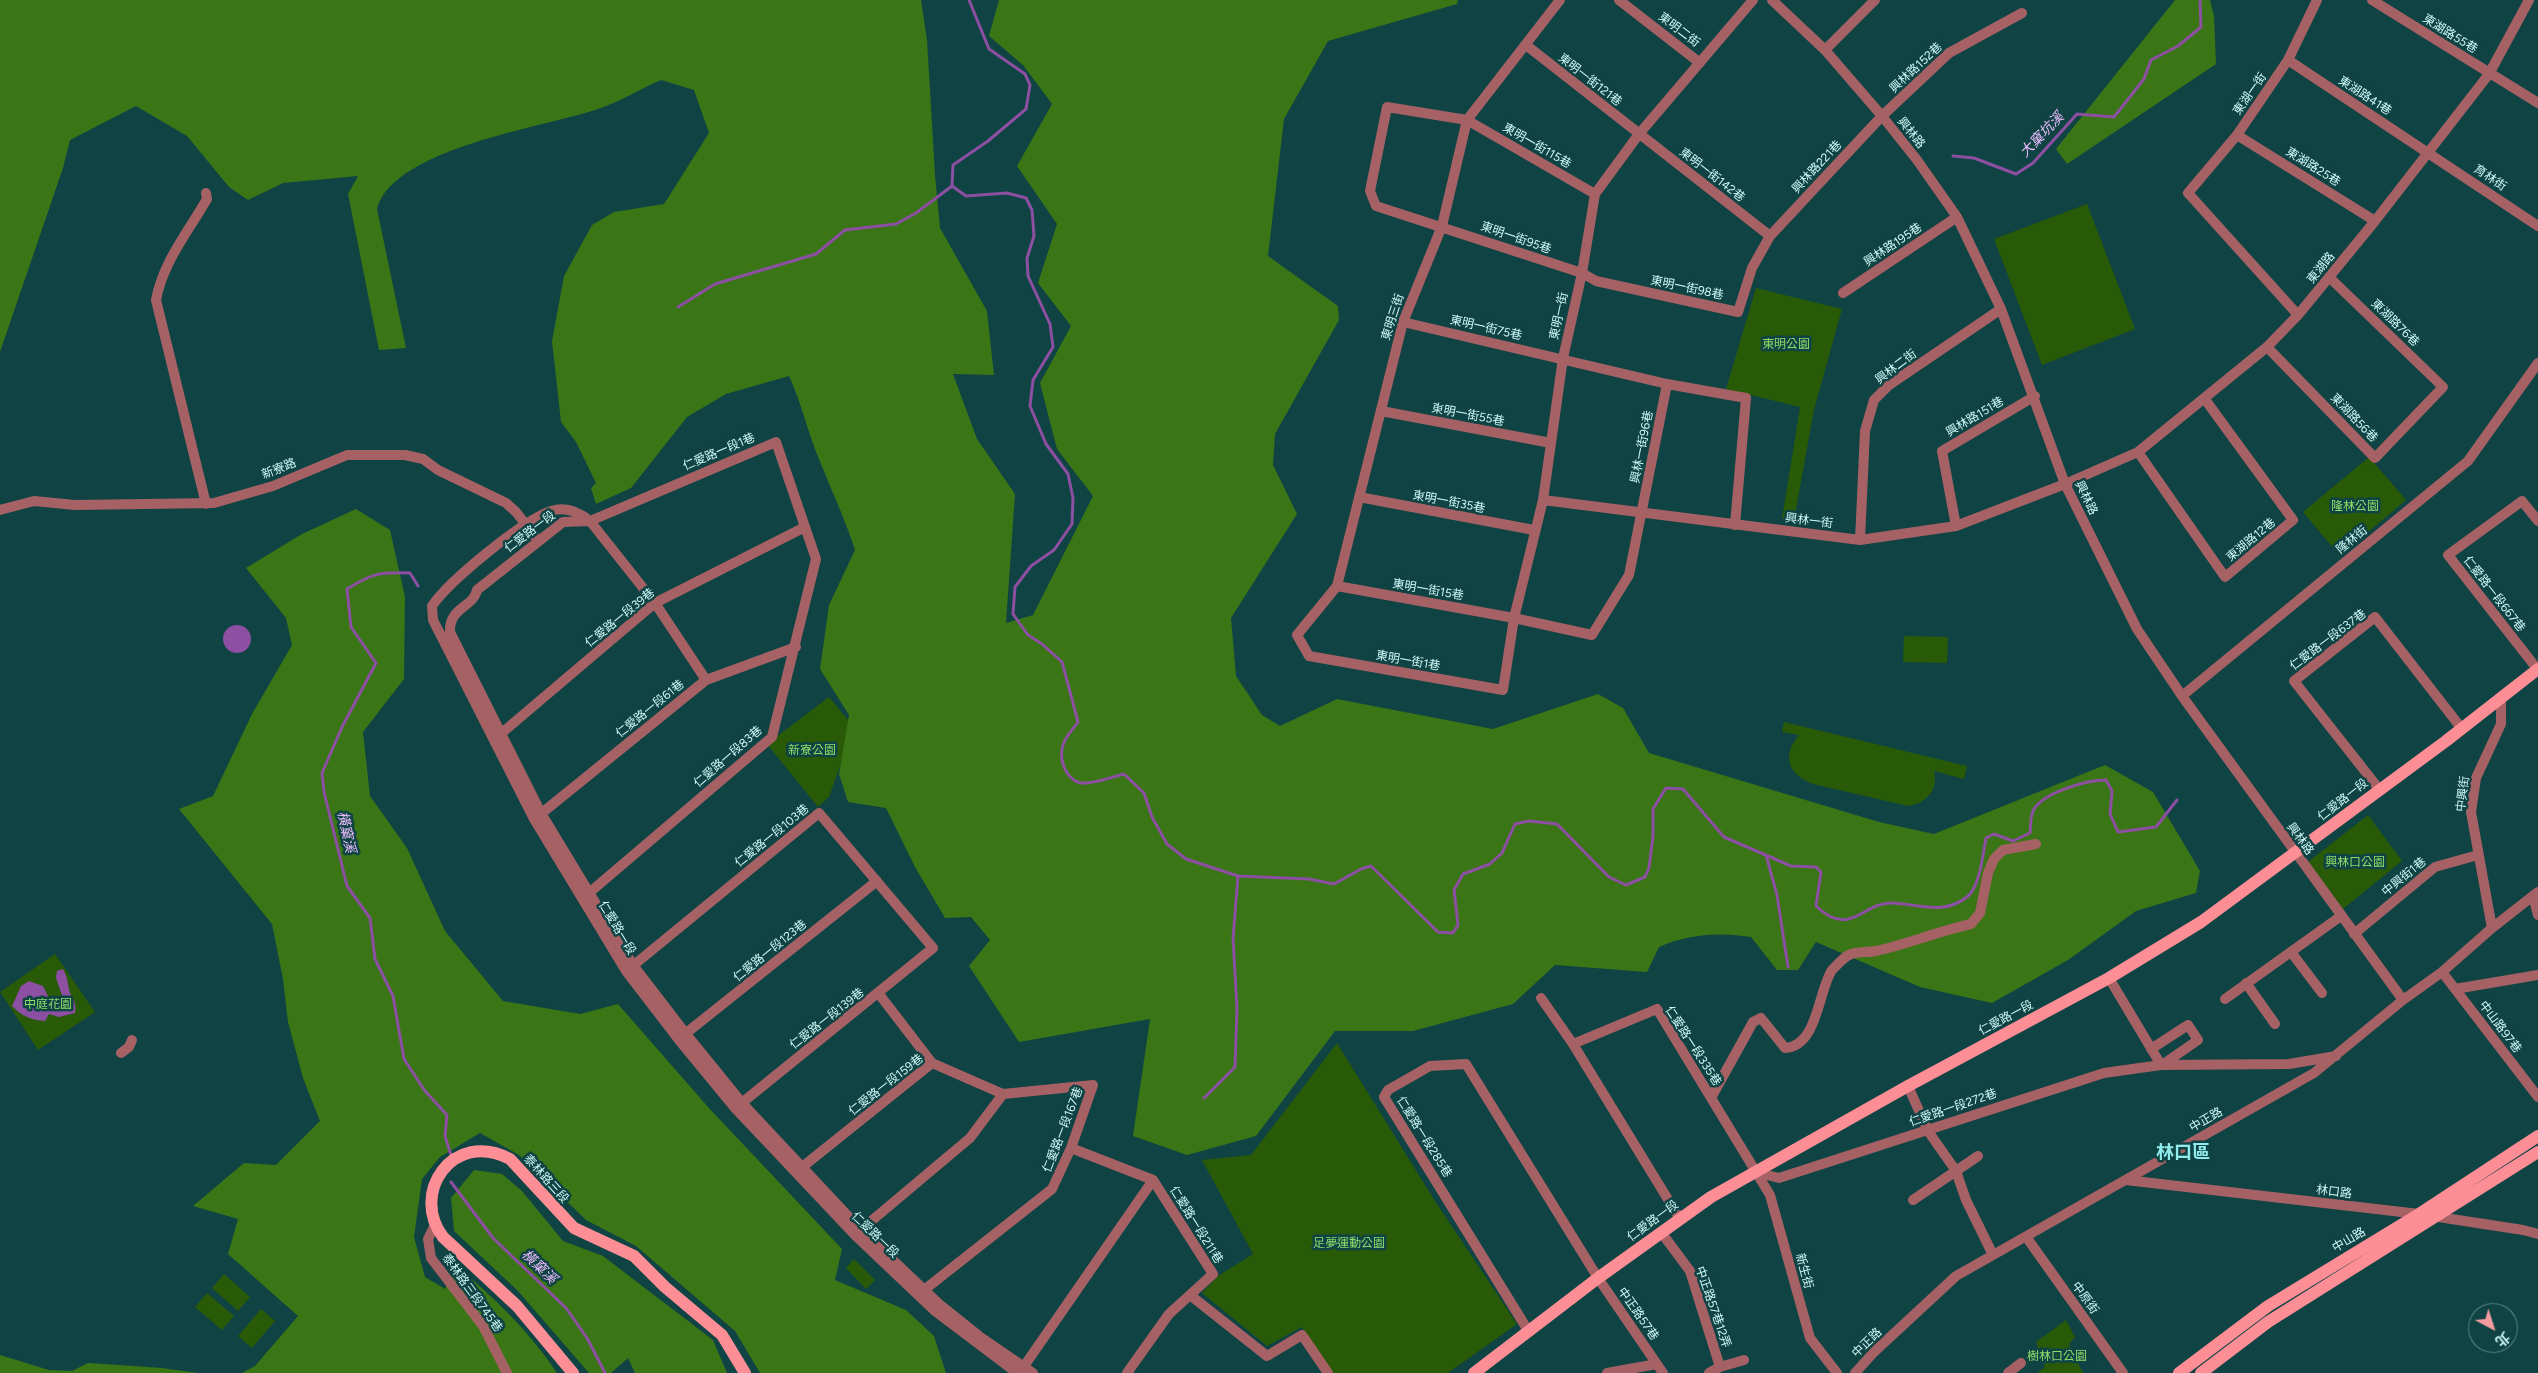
<!DOCTYPE html>
<meta charset="utf-8">
<style>
body{margin:0}
#map{position:relative;width:2538px;height:1373px;overflow:hidden;background:#104344;font-family:Figtree,"Noto Sans TC",sans-serif}
canvas{display:block}
.north{position:absolute;left:2468px;top:1303px;width:50px;height:50px;box-sizing:border-box;background:#104344;border:1px solid #5c8b8c;border-radius:50%;rotate:140deg;font-size:14px;font-weight:700;line-height:20px;text-align:center;color:#cef8f8}
.north::after{content:'';display:block;margin:auto;width:18px;height:22px;background:#f49b9f;clip-path:polygon(50% 0,100% 100%,50% 72%,0 100%)}
</style>
<div id="map">
<canvas width="2538" height="1373"></canvas>
<div class="north">北</div>
</div>
<script>
const ctx = document.querySelector('canvas').getContext('2d');
ctx.lineJoin = 'round';
function paint(path, color) { ctx.fillStyle = color; ctx.fill(path, 'evenodd'); }
function stroke(path, color, width, dash) { ctx.strokeStyle = color; ctx.lineWidth = width; ctx.lineCap = dash ? 'butt' : 'round'; ctx.setLineDash(dash || []); ctx.stroke(path); }
function write(font, color, halo, rows, align = 'center') {
  ctx.font = font + ' Figtree,"Noto Sans TC",sans-serif'; ctx.lineWidth = 5; ctx.setLineDash([]); ctx.textBaseline = 'middle'; ctx.strokeStyle = halo; ctx.fillStyle = color; for (const [text, x, y, turn = 0] of rows) {
    ctx.save(); ctx.translate(x, y); ctx.rotate((+turn || 0) * Math.PI / 180); ctx.textAlign = isNaN(turn) ? turn : align; if (halo) ctx.strokeText(text, 0, 0); ctx.fillText(text, 0, 0); ctx.restore();
  }
}
const green = new Path2D(`
 M2087 204 2135 329 2042 365 1994 239Z
 M1756 288 1842 309 1814 410 1794 520 1782 519 1800 407 1726 389Z
 M2369 457 2406 500 2340 556 2303 512Z
 M1904 636 1948 637 1947 663 1903 662Z
 M829 697 854 727 829 797 818 807 767 744Z
 M1784 722 1967 766 1964 779 1934 771C1939 789 1926 804 1908 806L1813 784C1788 774 1781 757 1799 735L1782 732Z
 M2368 815 2402 861 2343 909 2308 862Z
 M55 954 95 1012 38 1050 0 992Z
 M1337 1043 1435 1201 1517 1324 1448 1373H1332L1302 1327 1267 1346 1202 1293 1218 1276 1253 1254 1202 1160 1251 1155Z
 M854 1259 875 1280 866 1289 846 1268Z
 M224 1274 250 1297 238 1311 212 1288Z
 M207 1293 234 1316 222 1330 195 1307Z
 M261 1309 275 1321 252 1348 238 1336Z
 M2066 1320 2075 1337 2069 1344 2083 1373H2037L2045 1367 2036 1342Z`);
const forest = new Path2D(`
 M0 0H921L927 40 935 175 940 228 987 311 994 375 953 374 977 439 1015 494 1006 623 1033 615 1093 496 1057 449 1040 383 1071 326 1038 283 1057 224 1017 166 1052 104 1023 65 989 36 999 0H1458L1457 4 1328 41 1284 119 1268 256 1338 306 1339 320 1275 434 1273 465 1297 514 1231 618 1236 676 1262 715 1280 726 1337 699 1493 729 1598 694 1623 708 1649 753 1879 822 1934 834 2105 765 2153 792 2200 871 2196 893 2136 911 2068 960 1992 1003 1920 987 1816 942 1798 970H1777L1751 937C1720 932 1688 934 1659 947L1647 972 1555 965 1513 1004 1413 1031H1335L1256 1136 1187 1155 1133 1136 1150 1019 1019 1042 969 966 990 940 971 917 945 918 915 867 886 808 848 802 839 774 849 715 820 669 829 605 855 550C844 516 828 483 815 449 806 425 800 400 789 376L726 394 687 417 631 488 596 504 591 488 596 483 576 442 561 422 552 341 564 276 592 225 614 212 664 204 709 133 694 90 661 80C640 89 620 102 598 109 545 127 393 148 377 209L406 348 379 350 348 194 358 176 283 183 248 200 229 187 187 136 136 106 70 140 63 168 0 352Z
 M2175 0H2210L2214 16 2216 64 2067 164 2056 149Z
 M356 509 390 530 405 597 404 679 363 732 370 796 407 848 445 931 503 1001 580 1014 618 1004 708 1107 842 1249 835 1280 906 1310 934 1336 946 1373H760L735 1331 636 1246 586 1220 519 1155 480 1133 440 1157 422 1179 414 1237 425 1277 445 1289 455 1265C493 1296 530 1332 557 1373H242L255 1366 298 1316 228 1254 238 1219 193 1206 244 1163 276 1165 320 1121 303 1078 288 1022 283 979 272 924 179 809 213 796 252 714 292 645 286 618 246 568 302 534Z
 M474 1170 502 1174 522 1191 563 1241 603 1256 713 1340 727 1373H635L628 1358 611 1373H589L518 1291 454 1231 451 1198Z
 M0 1355 49 1370 72 1371 88 1363 162 1368 198 1373H0Z`);
const water = new Path2D(`
 M223 639a14 14 0 1 1 28 0a14 14 0 1 1-28 0Z
 M63 969C68 979 67 979 69 989 71 1000 77 999 75 1013L59 1017 49 1014 45 1021C31 1020 22 1016 12 1006L21 986 29 981 43 986 48 996 45 1005 50 1007V1011H58L65 1004 56 978 57 971Z`);
const stream = new Path2D(`
 M969 0 989 49 1025 74 1030 85 1026 109 988 141 953 165 952 186 966 196 1007 193 1026 198 1032 210 1034 236 1027 258 1028 276 1050 324 1053 347 1033 380 1030 406 1046 444 1068 474 1073 498 1072 524 1054 550 1031 566 1015 587 1013 614 1028 635 1042 644 1062 662 1078 722C1073 729 1065 737 1063 745 1058 761 1068 785 1086 783 1099 782 1112 777 1124 774L1144 793 1152 817 1167 844 1186 859 1238 876 1309 879 1334 884 1361 869 1371 866 1438 932 1453 933 1458 925 1454 890 1463 874 1490 864 1502 853 1515 824 1529 821 1557 824 1609 877 1626 885 1645 877 1649 868 1653 836V809L1666 788 1683 789 1724 837 1791 866 1816 867 1821 872 1816 906C1851 939 1862 902 1892 903 1919 904 1945 916 1968 896 1980 886 1983 853 1986 838L1994 834 2013 841 2030 833C2031 826 2030 815 2034 809 2045 792 2087 780 2106 780L2112 791 2110 814 2118 832 2156 827 2177 800
 M1953 156 1974 158 2016 174 2033 163 2077 114 2114 117 2144 79 2151 60 2178 46 2201 27 2200 0
 M678 307 715 284 816 254 845 230 896 224 916 213 952 186
 M418 586 410 573C379 572 373 573 347 589L351 627 376 663 342 727 322 773 324 792 347 886 370 918 375 959 393 996 404 1059 425 1091 447 1115 445 1136 451 1155
 M1766 855 1777 895 1788 967
 M1204 1098 1235 1067 1237 1009 1233 938 1238 876
 M451 1182 493 1238 566 1308 587 1338 605 1373`);
const minor = new Path2D(`
 M1560 0 1467 120 1442 226 1403 322 1337 586 1297 635 1309 656 1503 690 1514 618 1543 500 1563 358 1582 273 1595 194 1639 134 1753 0
 M1619 0 1700 63
 M1772 0 1825 50 1882 116 1917 160 1957 217 2001 309 2065 484 2137 629 2182 696 2403 1000
 M2372 0 2538 103
 M1526 45 1770 236
 M1825 50 1875 0
 M2288 60 2538 226
 M2237 135 2375 221
 M206 193 207 199C188 232 163 262 156 300L206 504
 M1595 194 1467 120 1387 107 1370 191 1376 206 1582 273 1596 281 1738 312 1752 268 1770 236 1882 116 1949 53 2022 13
 M1843 293 1957 217
 M2298 315 2188 193 2237 135 2288 60 2317 0
 M1403 322 1667 384 1746 398 1735 525
 M2267 347 2375 458 2443 387 2330 278
 M1381 411 1551 443
 M2138 452 2225 577 2293 520 2204 398
 M1359 497 1534 530
 M1543 500 1860 540 1956 526 2065 484 2138 452 2267 347 2298 315 2375 221 2489 74 2529 0
 M0 510 34 501 75 505 214 503 273 486 347 455H405L423 459 438 470 506 503 516 512 538 540
 M2538 521 2522 501 2448 555 2538 670
 M1956 526 1942 451 2035 396
 M1860 540 1865 431 1874 400 1889 385 2001 309
 M1337 586 1514 618 1592 635 1629 575 1667 384
 M706 680 655 603 590 521C579 512 566 506 551 511 523 520 449 581 432 606L433 620 534 819 626 971 679 1040 735 1108 855 1235 935 1311 1017 1373
 M2182 696 2468 461 2538 363
 M497 737 655 603 805 527
 M2379 789 2294 681 2375 617 2462 729
 M537 817 706 680 796 647
 M2533 896 2538 915
 M582 898 589 893 772 737 816 559 776 442 590 521 563 522 477 590C473 608 449 607 450 632L541 813 633 965 686 1034 742 1103 861 1230 939 1304 979 1336 1033 1373
 M2492 928 2471 812 2476 778 2501 724V697
 M2354 934 2435 867 2478 855
 M2291 952 2322 993
 M629 969 819 813 933 948 738 1106
 M2442 972 2538 1097
 M2109 978 2161 1065
 M2246 983 2275 1024
 M2455 989 2538 975
 M879 994 932 1063 1003 1094
 M1541 998 1573 1044 1680 1219
 M2225 999 2341 916
 M680 1038 877 881
 M1573 1044 1657 1009 1770 1195 1810 1338 1837 1373
 M2151 1049 2188 1025 2198 1040 2162 1065
 M121 1053 129 1047 132 1040
 M1908 1086 1928 1131 1956 1171 1978 1156
 M1711 1098 1753 1022 1761 1018 1785 1048C1818 1046 1818 991 1832 970 1836 966 1844 957 1849 955 1857 951 1867 953 1876 951 1908 944 1939 931 1971 924L1980 913 1988 873 1994 859 2003 850 2036 844
 M1071 1148 1153 1180 1213 1274 1169 1314 1127 1373
 M796 1172 932 1063
 M1755 1172 1779 1178 2104 1073 2161 1065 2289 1064 2336 1056
 M2126 1180 2419 1214 2523 1230 2538 1234
 M1913 1200 1956 1171 1966 1200 1993 1255
 M435 1225 428 1239 431 1258 483 1326 507 1373
 M1661 1232 1690 1271 1720 1367 1744 1360
 M857 1233 970 1138 1003 1094 1093 1085 1071 1148 1052 1189 919 1294
 M2027 1238 2123 1373
 M1190 1295 1267 1356 1302 1335 1328 1373
 M1529 1332 1384 1097 1388 1090 1430 1066 1466 1064 1598 1278 1663 1373
 M1020 1372 1153 1180
 M1607 1373 1657 1364
 M1709 1373 1720 1367
 M1855 1373 1874 1352 1956 1276 2314 1073 2403 1000 2442 972 2492 928 2538 892
 M2008 1373 2021 1363`);
const major = new Path2D(`
 M573 1373 517 1306 443 1237C410 1194 452 1129 510 1159L574 1228 634 1256 665 1287 722 1335 745 1373
 M1474 1373 1598 1278 1711 1197 1908 1086 2109 978 2201 922 2446 741 2538 669
 M2179 1373 2268 1306 2419 1214 2538 1136
 M2201 1373 2268 1322 2538 1152`);
const streetNames = [
 ["東明二街",1679,30,37],
 ["東湖路55巷",2450,34,32],
 ["興林路152巷",1916,68,-43],
 ["東明一街121巷",1590,80,38],
 ["東湖一街",2250,94,-55],
 ["東湖路41巷",2365,96,33],
 ["興林路",1911,133,51],
 ["東明一街115巷",1537,146,30],
 ["興林路221巷",1817,167,-47],
 ["東湖路25巷",2313,167,32],
 ["東明一街142巷",1712,175,38],
 ["育林街",2490,178,34],
 ["東明一街95巷",1516,238,19],
 ["興林路195巷",1893,245,-34],
 ["東湖路",2321,268,-51],
 ["東明一街98巷",1687,288,12],
 ["東明一街",1559,316,-78],
 ["東明三街",1393,317,-72],
 ["東湖路76巷",2395,323,44],
 ["東明一街75巷",1486,328,13],
 ["興林二街",1896,367,-37],
 ["東明一街55巷",1468,415,11],
 ["興林路151巷",1975,417,-31],
 ["東湖路56巷",2354,418,46],
 ["興林一街96巷",1642,447,-79],
 ["仁愛路一段1巷",719,452,-23],
 ["新寮路",279,469,-21],
 ["興林路",2086,498,64],
 ["東明一街35巷",1449,502,11],
 ["興林一街",1809,521,7],
 ["仁愛路一段",530,532,-37],
 ["東湖路12巷",2251,540,-40],
 ["隆林街",2352,540,-39],
 ["東明一街15巷",1428,590,10],
 ["仁愛路一段667巷",2494,594,52],
 ["仁愛路一段39巷",620,618,-39],
 ["仁愛路一段637巷",2328,640,-37],
 ["東明一街1巷",1408,661,10],
 ["仁愛路一段61巷",650,709,-39],
 ["仁愛路一段83巷",728,757,-41],
 ["中興街",2463,794,-83],
 ["仁愛路一段",2343,800,-38],
 ["仁愛路一段103巷",772,836,-39],
 ["興林路",2300,839,54],
 ["中興街1巷",2404,877,-39],
 ["仁愛路一段",617,928,59],
 ["仁愛路一段123巷",770,951,-39],
 ["仁愛路一段",2006,1018,-28],
 ["仁愛路一段139巷",827,1019,-38],
 ["中山路97巷",2500,1027,53],
 ["仁愛路一段335巷",1693,1046,57],
 ["仁愛路一段159巷",886,1085,-38],
 ["仁愛路一段272巷",1953,1108,-19],
 ["中正路",2206,1120,-30],
 ["仁愛路一段167巷",1063,1130,-69],
 ["仁愛路一段285巷",1424,1137,58],
 ["泰林路三段",546,1179,48],
 ["林口路",2334,1192,7],
 ["仁愛路一段",1653,1221,-36],
 ["仁愛路一段211巷",1196,1225,58],
 ["仁愛路一段",875,1235,44],
 ["中山路",2349,1240,-31],
 ["新生街",1804,1271,75],
 ["泰林路三段745巷",472,1293,54],
 ["中原街",2085,1298,54],
 ["中正路57巷12弄",1713,1307,71],
 ["中正路57巷",1638,1314,55],
 ["中正路",1867,1343,-44]
];
const parkNames = [
 ["東明公園",1786,344],
 ["隆林公園",2355,506],
 ["新寮公園",812,750],
 ["興林口公園",2355,862],
 ["中庭花園",48,1004],
 ["足夢運動公園",1349,1243],
 ["樹林口公園",2057,1356]
];
const waterNames = [
 ["大窠坑溪",2042,135,-46],
 ["橫窠溪",346,832,78],
 ["橫窠溪",539,1267,44]
];
const districtNames = [
 ["林口區",2183,1153]
];
paint(green, '#295a07');
paint(forest, '#3a7516');
paint(water, '#8c4fa2');
stroke(stream, '#8c4fa2', 3);
stroke(minor, '#a66165', 10);
stroke(major, '#fe8e95', 12);
write('12px', '#cef8f8', '#104344', streetNames);
write('12px', '#8edc69', '#104344', parkNames);
write('italic 14px', '#ebbcfd', '#104344', waterNames);
write('bold 18px', '#91ebec', '#104344', districtNames);
</script>
